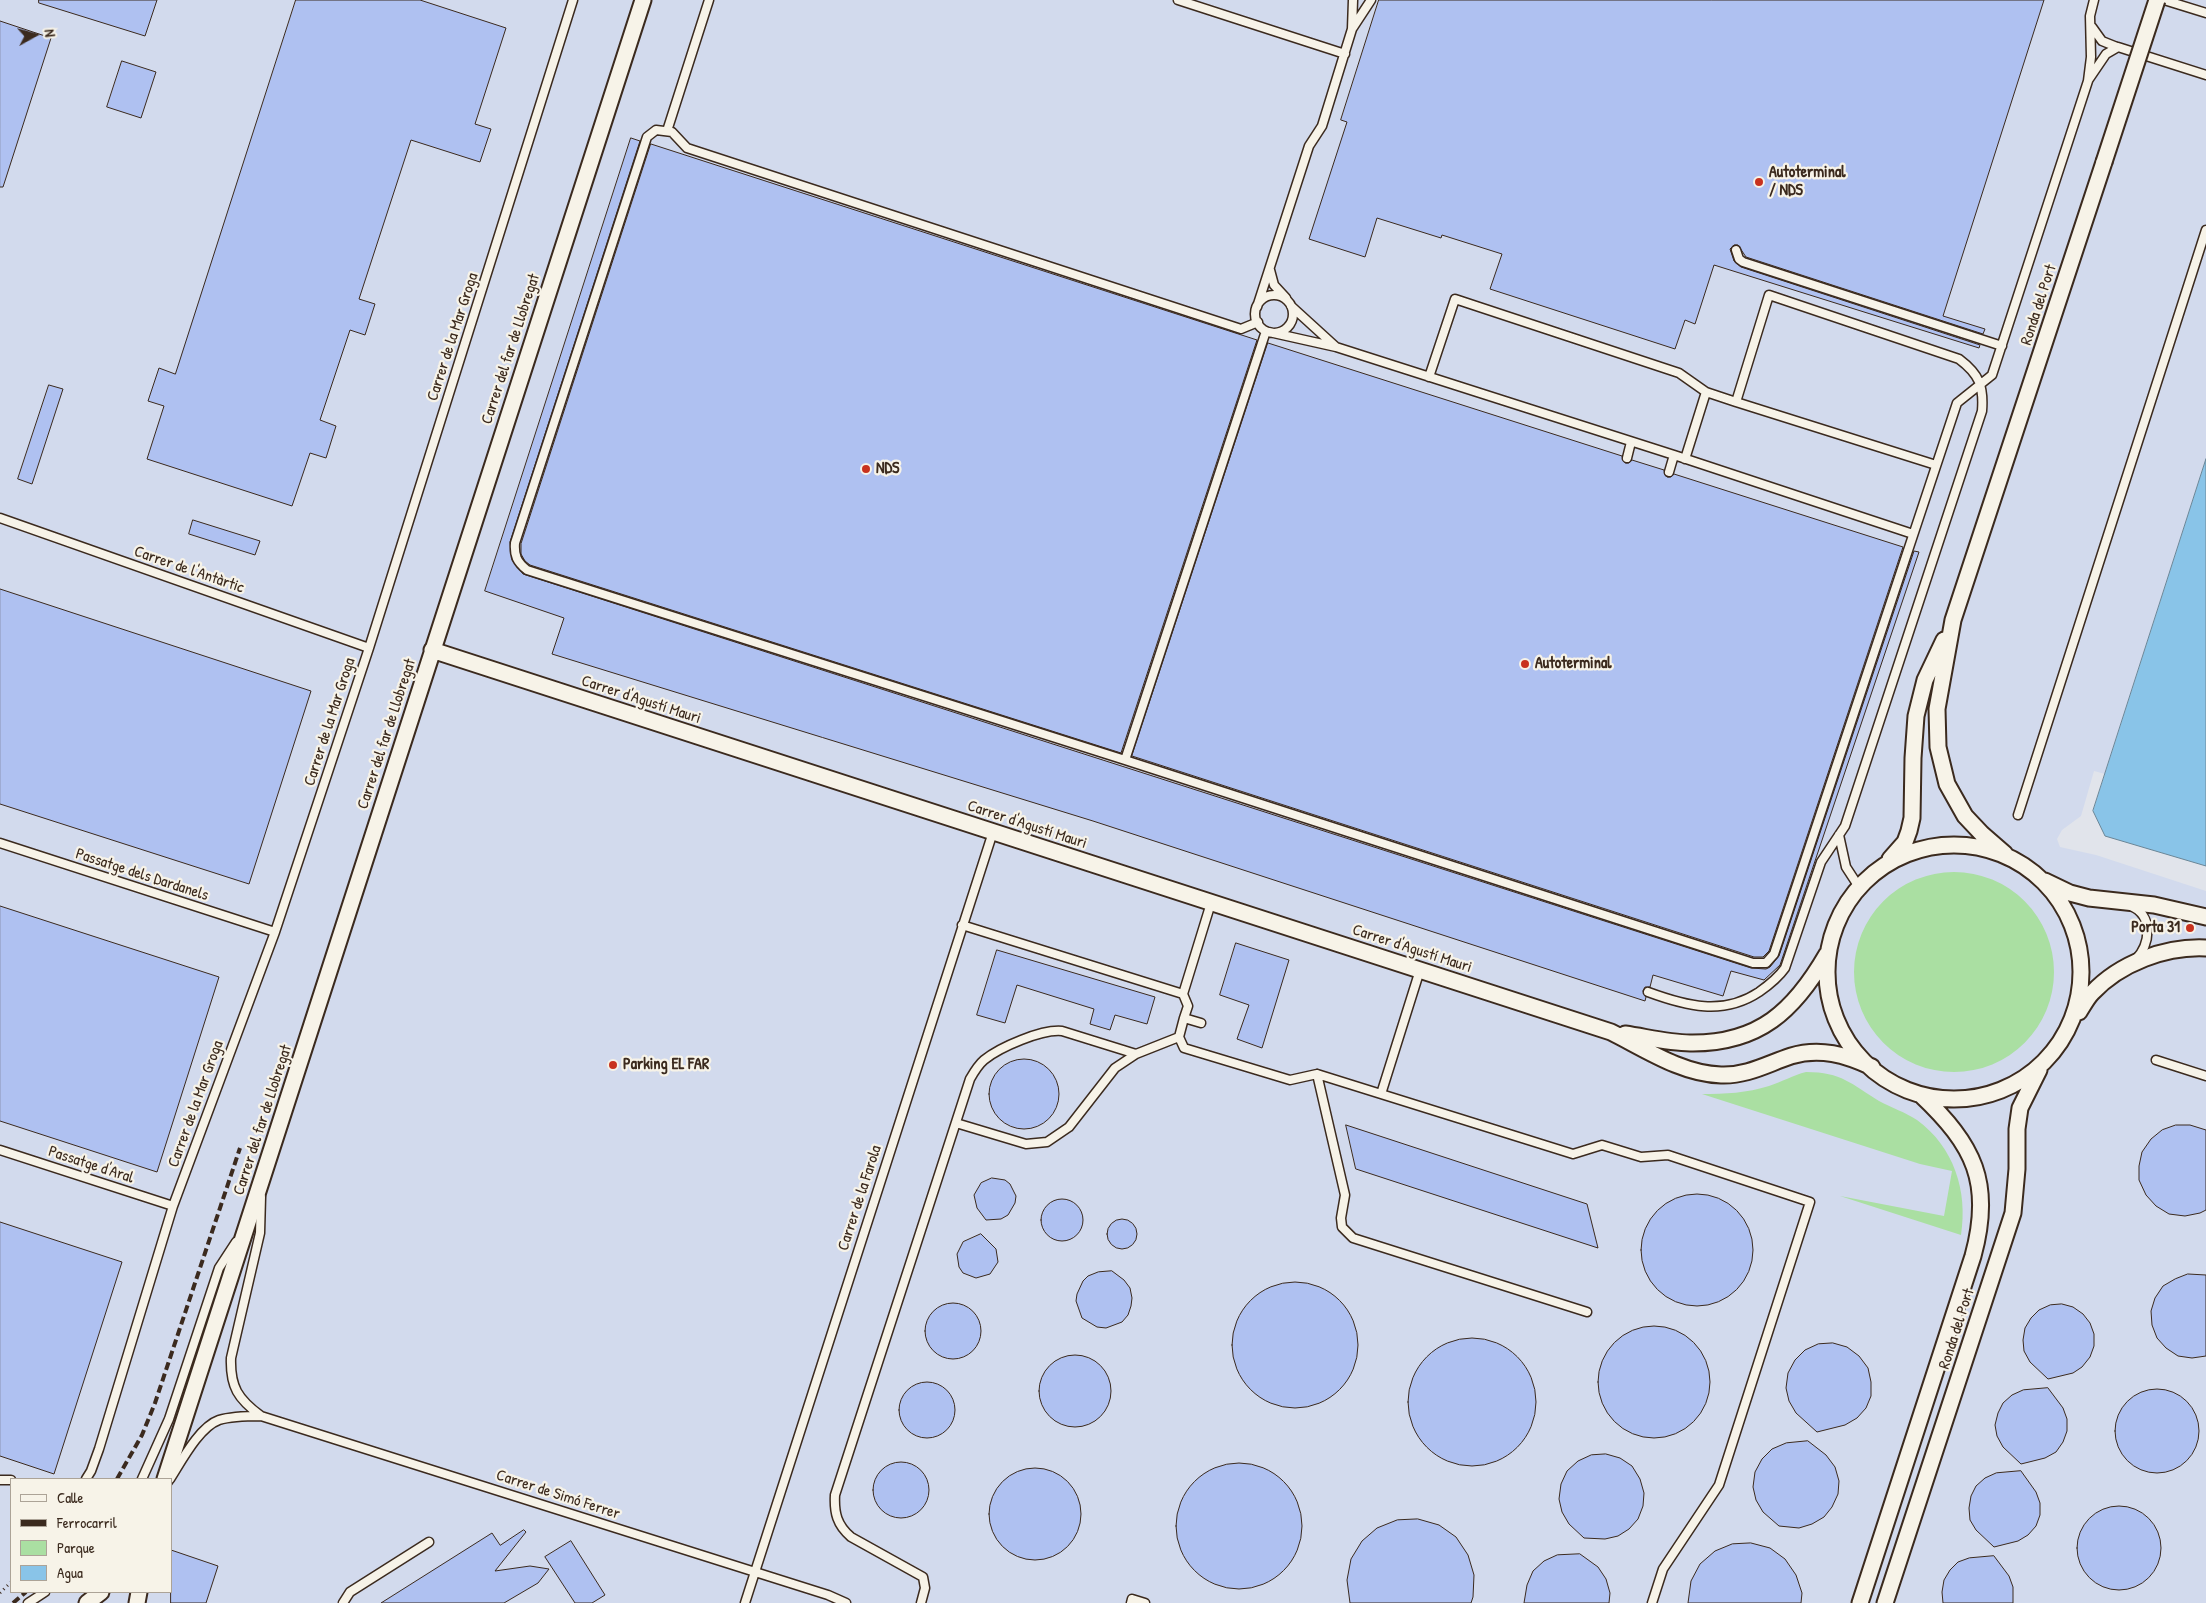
<!DOCTYPE html>
<meta charset="utf-8">
<style>
body{margin:0}
#map{position:relative;width:2206px;height:1603px;overflow:hidden;background:#e1e4eb;font-family:"Patrick Hand",sans-serif}
canvas{display:block}
.legend{position:absolute;left:10px;top:1478px;width:162px;height:115px;box-sizing:border-box;background:#f7f3e8;border:1px solid #aca397;margin:0;padding:6px 9px;list-style:none;font-size:15px;color:#3b2a1e}
.legend li{display:flex;align-items:center;gap:10px;height:25px}
.legend b{width:25px;border:1px solid #aca397}
.north{position:absolute;left:10px;top:10px;width:50px;height:50px;-webkit-text-stroke:4px #f7f3e8;paint-order:stroke;rotate:83deg;font-size:14px;font-weight:700;line-height:20px;text-align:center;color:#3b2a1e}
.north::after{content:'';display:block;margin:auto;width:18px;height:22px;background:#3b2a1e;clip-path:polygon(50% 0,100% 100%,50% 72%,0 100%)}
</style>
<div id="map">
<canvas width="2206" height="1603"></canvas>
<ul class="legend">
<li><b style="height:6px;background:#f7f3e8"></b>Calle</li>
<li><b style="height:6px;background:#3b2a1e"></b>Ferrocarril</li>
<li><b style="height:14px;background:#aadfa2"></b>Parque</li>
<li><b style="height:14px;background:#89c4e8"></b>Agua</li>
</ul>
<div class="north">N</div>
</div>
<script>
const ctx = document.querySelector('canvas').getContext('2d');
ctx.lineJoin = 'round';
function paint(path, color) { ctx.fillStyle = color; ctx.fill(path, 'evenodd'); }
function stroke(path, color, width, dash) { ctx.strokeStyle = color; ctx.lineWidth = width; ctx.lineCap = dash ? 'butt' : 'round'; ctx.setLineDash(dash || []); ctx.stroke(path); }
function write(font, color, halo, rows, align = 'center') {
  ctx.font = font + ' "Patrick Hand",sans-serif'; ctx.lineWidth = 4.5; ctx.setLineDash([]); ctx.textBaseline = 'middle'; ctx.strokeStyle = halo; ctx.fillStyle = color; for (const [text, x, y, turn = 0] of rows) {
    ctx.save(); ctx.translate(x, y); ctx.rotate((+turn || 0) * Math.PI / 180); ctx.textAlign = isNaN(turn) ? turn : align; if (halo) ctx.strokeText(text, 0, 0); ctx.fillText(text, 0, 0); ctx.restore();
  }
}
const built = new Path2D(`
 M0 0H2206V459L2105 774 2094 771 2081 816 2062 830 2057 839 2060 847 2096 855 2206 891V1603H0ZM11 1479H171V1592H11Z`);
const green = new Path2D(`
 M1854 972a100 100 0 1 1 200 0a100 100 0 1 1-200 0Z
 M1806 1072C1842 1072 1851 1084 1879 1101 1892 1108 1905 1112 1917 1120 1954 1147 1968 1191 1961 1235L1840 1196 1944 1216 1952 1171 1920 1164 1702 1094C1725 1094 1747 1093 1769 1086 1782 1082 1793 1075 1806 1072Z`);
const water = new Path2D(`
 M2206 459V866L2105 836 2093 811Z`);
const building = new Path2D(`
 M39 0H157L145 36 39 3Z
 M296 0H420L506 28 475 124 491 129 480 162 411 140 359 299 375 304 365 335 350 330 320 420 336 426 326 458 310 453 292 506 147 459 164 406 148 401 159 368 175 374Z
 M1379 0H2044L1943 316 1985 329 1983 334 1746 257 1738 245H1734L1730 249 1734 261 1741 267 1980 345 1979 348 1714 265 1695 324 1685 320 1675 349 1490 289 1502 254 1442 235 1441 238 1377 218 1365 257 1309 239 1347 122 1341 120Z
 M0 21 51 38 3 187H0Z
 M122 61 156 72 141 118 107 107Z
 M631 138 640 141 510 542 512 560 523 574 1751 968 1766 969 1770 967 1779 956 1914 551 1919 552 1780 965 1764 980 1731 971 1723 996 1653 975 1650 987H1645L1643 991 1646 997 1645 1001 1093 821 552 654 564 618 485 591Z
 M651 144 1257 340 1121 753 530 565 525 561 521 554V544Z
 M1268 343 1622 456 1625 463H1629L1632 460 1664 470 1667 477H1671L1674 474 1903 547 1769 951 1763 957H1754L1132 756Z
 M49 385 63 389 32 484 18 479Z
 M193 520 260 541 255 555 189 534Z
 M0 589 311 691 249 884 0 804Z
 M0 906 219 977 157 1172 0 1121Z
 M1236 943 1289 960 1262 1048 1237 1039 1249 1005 1220 995Z
 M997 950 1155 997 1147 1024 1115 1015 1110 1030 1090 1024 1094 1009 1017 985 1005 1023 977 1015Z
 M989 1094a35 35 0 1 1 70 0a35 35 0 1 1-70 0Z
 M1346 1125 1587 1204 1598 1248 1356 1169Z
 M2176 1125H2190L2206 1130V1210L2200 1213 2185 1216 2169 1214 2156 1206 2146 1195 2139 1180V1166L2142 1152 2151 1139 2162 1130Z
 M992 1178 1005 1180 1010 1184 1016 1196 1015 1203 1008 1215 1001 1219 986 1220 977 1208 974 1195 981 1183Z
 M1641 1250a56 56 0 1 1 112 0a56 56 0 1 1-112 0Z
 M1041 1220a21 21 0 1 1 42 0a21 21 0 1 1-42 0Z
 M1107 1234a15 15 0 1 1 30 0a15 15 0 1 1-30 0Z
 M0 1222 122 1262 54 1474 0 1456Z
 M981 1234 996 1249 998 1262 990 1274 976 1278 963 1273 959 1267 957 1254 963 1242Z
 M1112 1271 1124 1280 1130 1288 1132 1298 1131 1306 1128 1315 1122 1322 1106 1328 1097 1327 1082 1318 1076 1301 1077 1294 1083 1281 1088 1276 1098 1272Z
 M2188 1274 2206 1275V1356L2192 1358 2178 1356 2166 1348 2157 1338 2152 1325 2151 1311 2155 1298 2163 1286 2175 1279Z
 M1232 1345a63 63 0 1 1 126 0a63 63 0 1 1-126 0Z
 M925 1331a28 28 0 1 1 56 0a28 28 0 1 1-56 0Z
 M2062 1304 2073 1307 2083 1314 2090 1323 2094 1334V1346L2090 1357 2082 1367 2073 1373 2048 1379 2030 1362 2024 1351 2023 1340 2025 1328 2031 1318 2039 1310 2050 1305Z
 M1598 1382a56 56 0 1 1 112 0a56 56 0 1 1-112 0Z
 M1408 1402a64 64 0 1 1 128 0a64 64 0 1 1-128 0Z
 M1833 1343 1847 1347 1859 1356 1868 1368 1871 1382V1396L1866 1408 1857 1418 1845 1425 1817 1432 1796 1413 1789 1401 1786 1388 1788 1373 1795 1360 1805 1350 1818 1344Z
 M1039 1391a36 36 0 1 1 72 0a36 36 0 1 1-72 0Z
 M899 1410a28 28 0 1 1 56 0a28 28 0 1 1-56 0Z
 M2048 1388 2063 1408 2067 1419V1431L2063 1442 2056 1452 2045 1458 2021 1464 2003 1447 1997 1436 1995 1425 1998 1413 2003 1403 2012 1395 2023 1390Z
 M2115 1431a42 42 0 1 1 84 0a42 42 0 1 1-84 0Z
 M1808 1441 1826 1455 1835 1467 1839 1481 1838 1494 1832 1507 1824 1517 1812 1524 1799 1528 1779 1526 1763 1512 1756 1500 1753 1487 1755 1472 1762 1459 1772 1449 1786 1443Z
 M1606 1454 1620 1458 1632 1466 1640 1479 1644 1493 1643 1506 1638 1519 1629 1529 1618 1536 1605 1539 1584 1538 1569 1524 1562 1512 1559 1499 1561 1484 1567 1471 1578 1461 1591 1455Z
 M873 1490a28 28 0 1 1 56 0a28 28 0 1 1-56 0Z
 M1176 1526a63 63 0 1 1 126 0a63 63 0 1 1-126 0Z
 M989 1514a46 46 0 1 1 92 0a46 46 0 1 1-92 0Z
 M2021 1471 2036 1492 2040 1503V1515L2036 1526 2028 1535 2018 1541 1994 1547 1976 1530 1970 1520 1969 1508 1971 1496 1976 1486 1985 1478 1996 1473Z
 M2077 1548a42 42 0 1 1 84 0a42 42 0 1 1-84 0Z
 M1418 1519 1439 1525 1456 1537 1468 1555 1474 1575 1473 1597 1471 1603H1350L1347 1580 1351 1559 1362 1541 1377 1528 1397 1520Z
 M524 1530 526 1532 495 1571 530 1566 549 1569 538 1583 504 1603H381L492 1533 500 1545Z
 M571 1541 605 1595 592 1603H575L545 1557Z
 M1751 1543 1770 1548 1785 1559 1796 1575 1802 1593 1801 1603H1688L1691 1581 1700 1564 1715 1551 1732 1544Z
 M171 1550 218 1566 206 1603H171Z
 M1580 1554 1598 1567 1606 1579 1610 1593 1609 1603H1524L1527 1585 1533 1571 1544 1561 1557 1555Z
 M1994 1556 2009 1576 2013 1587V1603H1943L1942 1592 1944 1580 1950 1570 1958 1562 1969 1558Z`);
const path = new Path2D(`
 M0 1593 11 1582`);
const service = new Path2D(`
 M1178 0 1345 54
 M1353 0 1352 29 1371 0
 M2164 0 2206 13
 M2092 27 2102 41 2117 47
 M2089 79 2106 54 2118 47 2206 75
 M667 131 709 0
 M1736 250 1739 259 1743 262 2002 346
 M1270 270 1274 285 1286 298
 M1255 314a19 19 0 1 1 38 0a19 19 0 1 1-38 0Z
 M1257 307 1309 146 1322 126 1352 29
 M1258 322 1241 329 687 148 672 132 656 130 647 137 515 543C514 556 517 562 527 570L1125 760 1266 331
 M1269 332 1336 347 1291 306
 M1336 347 1674 455
 M1429 377 1455 299 1679 373 1706 392
 M1627 458 1631 442
 M1685 459 1706 392 1736 402
 M1669 472 1674 455 1913 534
 M0 518 369 648
 M1125 760 1753 963H1766L1774 954 1957 403 1992 375 2088 81 2091 57 2090 16 2094 0
 M2018 815 2206 230
 M1839 835 1846 867 1859 887
 M0 843 275 932
 M2131 906C2154 916 2150 944 2136 959
 M962 925 1183 994
 M1648 992C1686 1006 1723 1016 1759 992 1769 985 1778 978 1785 968L1821 862 1845 826 1982 411C1984 386 1979 374 1959 359L1769 295 1736 402 1936 465
 M1201 1023 1184 1018 1188 1006 1183 994 1211 903
 M1179 1037 1184 1048 1290 1080 1317 1074 1573 1154 1602 1145 1641 1157 1668 1155 1810 1202 1719 1485 1663 1569 1652 1603
 M2156 1060 2206 1076
 M1317 1074 1345 1195 1341 1218 1342 1227 1353 1238 1587 1312
 M1381 1094 1420 970
 M956 1123 1026 1144 1047 1142 1069 1127 1115 1068 1136 1054
 M0 1150 173 1206
 M261 1197 260 1233 231 1358C230 1387 238 1399 261 1416L828 1595 846 1603
 M86 1479 91 1471 99 1449 173 1206 275 932 369 648 573 0
 M142 1479 169 1419 219 1268 236 1242
 M170 1479C181 1462 199 1427 219 1420 232 1416 248 1416 261 1416
 M0 1480H11
 M28 1603 45 1592
 M343 1603 350 1592 429 1542
 M745 1603 993 832
 M921 1603 925 1588 923 1577 851 1537C837 1525 834 1513 835 1495L970 1079C974 1072 978 1065 984 1060 1000 1047 1042 1029 1062 1031L1136 1054 1179 1037 1184 1018
 M1131 1603 1132 1599 1145 1603`);
const minor = new Path2D(`
 M432 650 1611 1032C1645 1049 1682 1074 1721 1075 1747 1076 1767 1064 1791 1056 1820 1047 1846 1055 1872 1067
 M1827 972a127 127 0 1 1 254 0a127 127 0 1 1-254 0Z
 M2005 854 1982 834 1965 816 1947 784 1938 747 1937 709 1953 620 2104 162
 M1890 859 1905 842 1909 831 1912 818 1913 758 1916 716 1925 680 1944 640
 M2045 881 2070 893 2089 898 2154 905 2206 917
 M2079 1012C2083 1006 2087 998 2092 993 2120 963 2166 946 2206 948
 M1625 1034C1646 1037 1668 1043 1690 1043 1759 1044 1794 1011 1827 954
 M165 1479 643 0
 M87 1603 101 1592
 M137 1603 139 1592
 M1860 1603 1973 1256C1993 1183 1974 1145 1921 1095
 M1885 1603 2013 1213 2017 1169V1129L2020 1108 2039 1070`);
const rail = new Path2D(`
 M117 1479 142 1435 155 1403 240 1148
 M13 1603 26 1592`);
const minorBridge = new Path2D(`
 M2104 162 2157 0`);
const markers = [
 [1759,182,5,"#c8321e"],
 [866,469,5,"#c8321e"],
 [1525,664,5,"#c8321e"],
 [2190,928,5,"#c8321e"],
 [613,1065,5,"#c8321e"]
];
const poiNames = [
 ["Autoterminal",1769,173],
 ["/ NDS",1769,191],
 ["NDS",876,469],
 ["Autoterminal",1535,664],
 ["Porta 31",2180,928,"right"],
 ["Parking EL FAR",623,1065]
];
const streetNames = [
 ["Ronda del Port",2039,305,-72],
 ["Carrer de la Mar Groga",453,337,-72],
 ["Carrer del far de Llobregat",511,349,-72],
 ["Carrer de l'Antàrtic",189,570,19],
 ["Carrer d'Agustí Mauri",641,700,18],
 ["Carrer de la Mar Groga",330,722,-72],
 ["Carrer del far de Llobregat",387,734,-72],
 ["Carrer d'Agustí Mauri",1027,825,18],
 ["Passatge dels Dardanels",142,875,18],
 ["Carrer d'Agustí Mauri",1412,949,18],
 ["Carrer de la Mar Groga",196,1104,-70],
 ["Carrer del far de Llobregat",263,1120,-72],
 ["Passatge d'Aral",91,1165,18],
 ["Carrer de la Farola",860,1198,-72],
 ["Ronda del Port",1957,1329,-72],
 ["Carrer de Simó Ferrer",558,1495,18]
];
paint(built, '#d2daed');
paint(green, '#aadfa2');
paint(water, '#89c4e8');
stroke(water, '#6a8697', 1);
paint(building, '#afc1f1');
stroke(building, '#3b2a1e', 1);
stroke(service, '#3b2a1e', 11);
stroke(minor, '#3b2a1e', 19);
stroke(path, '#3b2a1e', 3, [1, 4]);
stroke(service, '#f7f3e8', 8);
stroke(minor, '#f7f3e8', 15);
stroke(rail, '#3b2a1e', 4, [8, 4]);
stroke(minorBridge, '#3b2a1e', 19, []);
stroke(minorBridge, '#f7f3e8', 15);
for (const [x, y, r, color] of markers) { const dot = new Path2D(); dot.arc(x, y, r, 0, 2 * Math.PI); ctx.fillStyle = color; ctx.fill(dot); stroke(dot, '#f7f3e8', 2); }
write('bold 16px', '#3b2a1e', '#f7f3e8', poiNames, 'left');
write('16px', '#3b2a1e', '#f7f3e8', streetNames);
</script>
